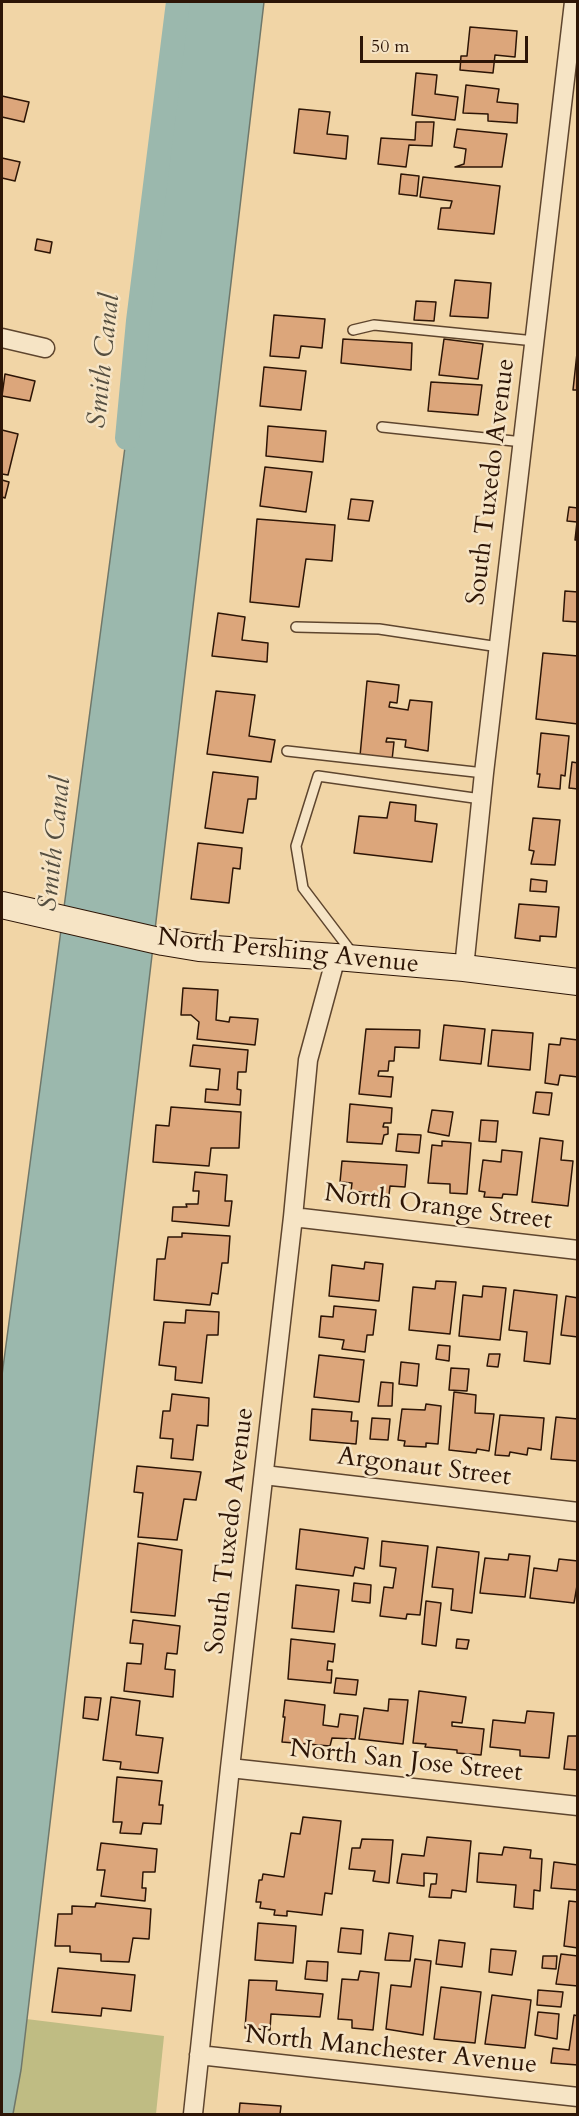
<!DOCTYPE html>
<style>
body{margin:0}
#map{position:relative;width:579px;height:2116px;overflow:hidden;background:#f1d5a6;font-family:Cardo,serif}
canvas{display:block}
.frame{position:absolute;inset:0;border:3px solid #2d1506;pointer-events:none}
.scale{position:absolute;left:360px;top:36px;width:168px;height:27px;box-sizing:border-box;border:3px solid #2d1506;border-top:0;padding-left:8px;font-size:18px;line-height:21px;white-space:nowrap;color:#2d1506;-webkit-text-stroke:4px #f6e4c5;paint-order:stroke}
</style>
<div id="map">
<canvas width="579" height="2116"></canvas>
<div class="frame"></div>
<div class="scale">50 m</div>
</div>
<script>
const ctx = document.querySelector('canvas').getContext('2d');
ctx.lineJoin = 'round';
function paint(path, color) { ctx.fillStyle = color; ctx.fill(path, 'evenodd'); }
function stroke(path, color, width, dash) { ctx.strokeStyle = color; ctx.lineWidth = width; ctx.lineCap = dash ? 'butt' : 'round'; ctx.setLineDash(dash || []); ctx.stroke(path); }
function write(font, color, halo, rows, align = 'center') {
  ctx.font = font + ' Cardo,serif'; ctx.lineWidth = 5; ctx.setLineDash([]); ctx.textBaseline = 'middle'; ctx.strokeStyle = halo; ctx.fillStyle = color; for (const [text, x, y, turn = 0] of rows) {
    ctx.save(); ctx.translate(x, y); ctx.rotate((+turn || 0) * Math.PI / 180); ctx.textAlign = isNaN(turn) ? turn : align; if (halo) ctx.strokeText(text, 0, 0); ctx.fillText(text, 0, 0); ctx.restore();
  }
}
const green = new Path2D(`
 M2 2016 164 2036 156 2114H2Z`);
const water = new Path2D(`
 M184 2H264L21 2070 13 2114H2V1375Z`);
const canal = new Path2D(`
 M127 438 138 321 178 2`);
const building = new Path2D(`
 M470 27 517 31 515 57 495 55 493 73 460 70 461 56H467Z
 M416 73 437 75 435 94 458 97 455 120 412 115Z
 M466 85 499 89 497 102 518 104 517 123 488 121V114L463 113Z
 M2 96 29 102 24 122 2 117Z
 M299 109 330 112 327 134 348 136 346 159 294 153Z
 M416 122H434L432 146 409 145 406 167 378 164 381 138 415 140Z
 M457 129 507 134 502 167H455L464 164 466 149 454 147Z
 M2 158 20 162 15 181 2 178Z
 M401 174 419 176 417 196 399 194Z
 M423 177 500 186 494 234 438 229 441 208H450L452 201 420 197Z
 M37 239 52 242 50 253 35 250Z
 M455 280 491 283 488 318 450 316Z
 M416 301 436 302 434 321 414 320Z
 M274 315 325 319 322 348 301 346 299 358 270 356Z
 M343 339 412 343 411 370 341 363Z
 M444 339 483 344 478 379 439 375Z
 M577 353H578V390H573Z
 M264 367 306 371 301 410 260 406Z
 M5 374 35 381 30 401 2 396Z
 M431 382 482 385 478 415 428 411Z
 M268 426 326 431 323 462 266 456Z
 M2 430 18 434 8 475 2 474Z
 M265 467 312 472 306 512 260 506Z
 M2 480 9 482 5 498 2 497Z
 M351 499 373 501 369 521 348 519Z
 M569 507 578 508V540H575L577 522 567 521Z
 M257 519 335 525 332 561 306 559 299 607 250 602Z
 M565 591 578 592V622L563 621Z
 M218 613 245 617 242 640 268 643 267 662 212 656Z
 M543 653 578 656V724L536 719Z
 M367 681 399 685 397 703 390 702 389 707 408 710 410 700 432 702 428 751 405 747 406 740 387 738 386 742H394L392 760 360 756Z
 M216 691 255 695 249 736 275 740 271 762 207 754Z
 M541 733 569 736 565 776 561 775 560 789 538 787 540 774H537Z
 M572 762 578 763V789L569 788Z
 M213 772 258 777 256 799H248L243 833 205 828Z
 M390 802 416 805 415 821 437 824 432 862 354 853 359 816 387 818Z
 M533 818 560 820 555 865 531 864 534 851 529 850Z
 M198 843 242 848 240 869 233 868 229 903 191 899Z
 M531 879 547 881 546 892 530 891Z
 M519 904 559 907 556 937 540 936V941L515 938Z
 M183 988 218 990 216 1020 229 1022 230 1017 258 1019 255 1045 197 1039 199 1022 191 1015H181Z
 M444 1025 485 1029 481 1064 440 1060Z
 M366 1029 420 1030 419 1048 395 1047 394 1061H389L388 1071H379L378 1076 393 1077 391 1097 359 1094Z
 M492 1030 533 1033 530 1070 488 1066Z
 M561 1038 578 1040V1077L560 1075 558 1085 545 1083 549 1044 560 1045Z
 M193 1045 248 1050 246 1072H238L237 1089 241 1090 240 1105 205 1102 206 1089 218 1090 220 1069 190 1066Z
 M536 1092 552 1093 549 1115 533 1113Z
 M350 1104 392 1108 391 1123H384L383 1127H388V1134L384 1135 382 1144 347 1142Z
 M171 1107 241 1112 239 1148H211L209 1166 153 1162 156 1125 169 1126Z
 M432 1110 453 1112 449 1136 428 1132Z
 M481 1120 498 1121 496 1142 479 1141Z
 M398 1134 421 1135 419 1153 396 1151Z
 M540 1138 563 1141 561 1160 573 1161 568 1206 532 1202Z
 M442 1141 471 1143 467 1194 450 1193V1184L428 1183 432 1145 442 1146Z
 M502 1150 522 1152 517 1195 503 1194 502 1198 484 1197 485 1192 479 1191 483 1160 501 1162Z
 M342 1161 407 1165 405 1187 390 1186 389 1195 351 1191 352 1183 340 1182Z
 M195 1172 227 1175 225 1201H232L229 1226 172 1221 173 1207H187L186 1204H198L199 1191H193Z
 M182 1233 230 1236 228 1263H222L218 1294 212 1293 210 1305 154 1300 157 1259H165L168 1237H182Z
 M365 1262 383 1264 379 1301 329 1296 332 1265 364 1269Z
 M436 1281 456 1282 450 1334 409 1330 413 1287 435 1289Z
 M483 1286 506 1288 500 1340 459 1336 463 1295 482 1297Z
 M514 1290 557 1295 550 1364 524 1361 527 1332 509 1330Z
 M566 1296 578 1298V1337L561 1335Z
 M334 1306 376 1310 373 1335H367L365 1352 342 1349 344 1340 319 1337 321 1316 333 1317Z
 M186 1310 219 1312 218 1335H207L202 1383 175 1380 176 1367 159 1365 164 1322 185 1323Z
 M438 1345 450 1346 449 1361 436 1359Z
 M489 1354H500L498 1367 487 1366Z
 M319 1355 364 1360 359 1402 314 1397Z
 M401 1362 419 1364 417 1386 399 1384Z
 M451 1368 469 1369 467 1391 449 1390Z
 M381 1382 393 1383 392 1406H378Z
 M454 1392 476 1395 475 1413 494 1414 489 1451 477 1449 476 1453 449 1450Z
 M172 1394 209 1398 208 1426 197 1425 193 1460 171 1458 173 1439 160 1438 163 1411H170Z
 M426 1404 441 1406 438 1444 426 1443V1447L404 1446 405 1441 398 1440 402 1409 425 1410Z
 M312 1409 352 1412 351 1421H358L356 1444 310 1440Z
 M500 1415 544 1418 541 1450 528 1448 527 1455 510 1452 509 1456 495 1455Z
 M556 1417 578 1419V1461L551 1459Z
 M372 1418 390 1419 388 1440 370 1439Z
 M137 1466 201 1472 196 1500 184 1499 177 1540 138 1537 143 1493 134 1492Z
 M300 1529 368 1538 364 1569 355 1567 353 1576 296 1569Z
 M382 1541 428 1546 420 1615 407 1614 406 1619 380 1616 384 1587 393 1588 396 1568 380 1566Z
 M138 1543 182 1550 175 1616 131 1612Z
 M437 1547 479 1552 472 1613 451 1610 453 1589 432 1587Z
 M509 1554 530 1556 525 1597 480 1593 485 1558 508 1560Z
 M559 1559 578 1561V1580L574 1603 530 1598 534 1568 557 1571Z
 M354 1583 371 1585 370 1603 352 1601Z
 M296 1585 339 1590 334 1632 292 1628Z
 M426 1601 441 1603 436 1646 422 1644Z
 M133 1620 180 1626 177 1654 167 1653 165 1669 175 1670 173 1697 124 1691 127 1663 141 1664 143 1644 130 1643Z
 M291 1639 335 1644 333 1662 328 1661 327 1670H332L331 1683 288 1679Z
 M457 1639 469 1640 467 1649 456 1648Z
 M336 1678 358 1680 356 1695 334 1693Z
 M419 1691 466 1697 462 1723 452 1722V1726L484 1729 481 1755 457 1753V1750L425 1747 426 1744 413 1743Z
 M85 1697 101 1698 98 1720 83 1718Z
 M111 1697 140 1701 136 1735 163 1738 158 1773 120 1769 121 1762 103 1760Z
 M389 1699 408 1700 403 1744 359 1739 364 1708 388 1711Z
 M285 1700 325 1705 323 1725 338 1727 340 1714 358 1716 355 1739 332 1738 330 1746 282 1742 285 1717H283Z
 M527 1711 554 1713 549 1758 520 1756V1750L490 1747 493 1720 525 1723Z
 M568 1736H578V1770L564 1769Z
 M117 1777 162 1781 159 1805H163L161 1824 143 1823 141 1834 120 1833 122 1822H113Z
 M303 1817 341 1821 332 1894 325 1893 322 1915 287 1911V1916L274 1915 275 1910 260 1908 261 1902H256L259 1880H262L263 1874 284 1877 291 1833 300 1834Z
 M427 1837 471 1841 466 1892 452 1890 451 1898 429 1897 431 1884H436L437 1874 424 1873V1886L397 1883 402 1854 424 1856Z
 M362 1839 393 1840 389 1883 373 1881 375 1871 349 1869 352 1848H360Z
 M101 1843 157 1849 155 1872H143L142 1888H146L145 1901 101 1896 105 1870H97Z
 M504 1847 531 1850 530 1858 542 1859 540 1891 534 1890 533 1909 514 1907 516 1885 477 1882 479 1853 502 1855Z
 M554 1862 578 1865V1890L551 1888Z
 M569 1901 578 1902V1948L564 1946Z
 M96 1903 151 1909 149 1939 133 1938 129 1962 101 1961V1954L70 1952V1946H55L58 1914H72V1906L95 1907Z
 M258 1923 296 1926 293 1963 255 1960Z
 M341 1928 363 1930 361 1954 338 1952Z
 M389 1933 413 1936 410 1961 385 1960Z
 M439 1940 465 1943 462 1967 436 1964Z
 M491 1949 516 1951 512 1975 489 1972Z
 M561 1954 578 1956V1986L556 1984Z
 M543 1956H557L556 1969 542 1968Z
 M415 1959 431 1961 423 2035 386 2029 391 1985 411 1987Z
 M307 1961 328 1962 327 1981 305 1979Z
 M58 1968 135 1975 131 2011 102 2008 101 2016 52 2012Z
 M360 1971 379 1973 373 2030 352 2028V2020L338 2019 342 1979 358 1980Z
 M249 1980 277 1981 276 1990 323 1994 320 2017 271 2014 270 2030 245 2028Z
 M441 1987 481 1992 475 2043 434 2039Z
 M538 1990 563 1992 561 2007 537 2005Z
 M492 1995 531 2000 525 2048 485 2044Z
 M538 2012 559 2014 557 2039 535 2035Z
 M574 2015 578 2016V2065L551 2063 553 2048 569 2050Z
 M240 2103 281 2106 280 2114H239Z`);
const lane = new Path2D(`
 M353 330 374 325 535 341
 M382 427 523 442
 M296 627 379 629 499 647
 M287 751 484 773
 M353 954 303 888 296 846 318 776 481 799`);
const street = new Path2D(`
 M2 338 45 348
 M464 968 484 773 574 2
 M293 1217 578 1250
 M264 1475 578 1512
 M230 1768 578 1806
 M199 2055 578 2097
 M193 2114 230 1768 293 1217 308 1060 336 957`);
const secondary = new Path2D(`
 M2 905 163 942 199 948 336 957 464 968 578 982`);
const streetNames = [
 ["South Tuxedo Avenue",492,482,-83],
 ["North Pershing Avenue",288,952,6],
 ["North Orange Street",438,1208,7],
 ["Argonaut Street",424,1468,7],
 ["South Tuxedo Avenue",231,1531,-83],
 ["North San Jose Street",406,1762,6],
 ["North Manchester Avenue",391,2051,6]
];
const waterNames = [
 ["Smith Canal",105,361,-84],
 ["Smith Canal",56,844,-84]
];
paint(green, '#bfbc83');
paint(water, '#9bb8ad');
stroke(water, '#6f776a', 1.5);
stroke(canal, '#9bb8ad', 24);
paint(building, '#dca67b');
stroke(building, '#2d1506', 1.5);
stroke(lane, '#5e452e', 12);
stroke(street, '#5e452e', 21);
stroke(secondary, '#2d1506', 28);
stroke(lane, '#f6e4c5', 9);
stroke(street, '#f6e4c5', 18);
stroke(secondary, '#f6e4c5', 26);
write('26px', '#2d1506', '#f6e4c5', streetNames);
write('italic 27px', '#544e40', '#f6e4c5', waterNames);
</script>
